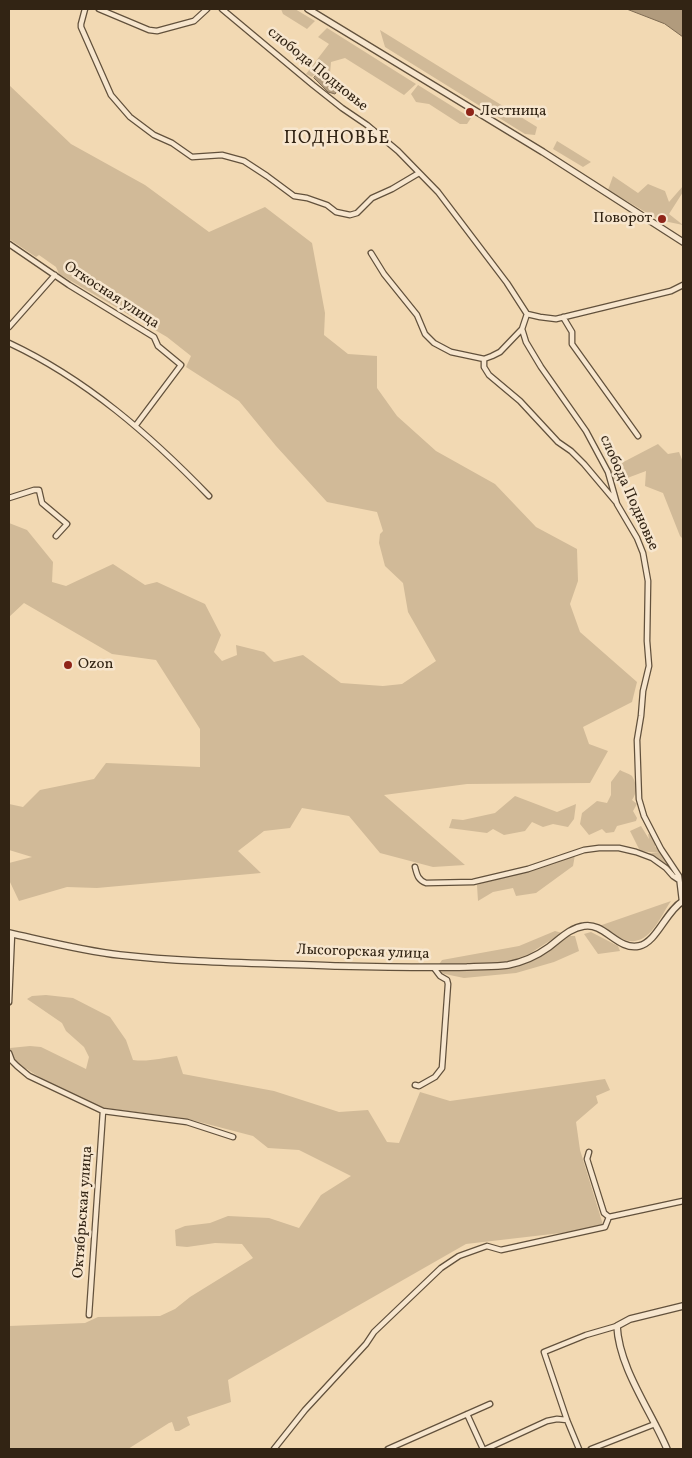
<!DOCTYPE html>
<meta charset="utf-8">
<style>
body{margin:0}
#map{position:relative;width:692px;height:1458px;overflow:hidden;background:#f2d9b3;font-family:Vollkorn,serif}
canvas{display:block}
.frame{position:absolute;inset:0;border:10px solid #322414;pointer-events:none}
</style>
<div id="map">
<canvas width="692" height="1458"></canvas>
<div class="frame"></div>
</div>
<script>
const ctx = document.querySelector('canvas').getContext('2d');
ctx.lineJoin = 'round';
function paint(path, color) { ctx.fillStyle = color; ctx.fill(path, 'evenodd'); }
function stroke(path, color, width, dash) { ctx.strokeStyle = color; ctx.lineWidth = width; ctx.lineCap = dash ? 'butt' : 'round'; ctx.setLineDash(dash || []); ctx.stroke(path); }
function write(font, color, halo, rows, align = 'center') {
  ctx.font = font + ' Vollkorn,serif'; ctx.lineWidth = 5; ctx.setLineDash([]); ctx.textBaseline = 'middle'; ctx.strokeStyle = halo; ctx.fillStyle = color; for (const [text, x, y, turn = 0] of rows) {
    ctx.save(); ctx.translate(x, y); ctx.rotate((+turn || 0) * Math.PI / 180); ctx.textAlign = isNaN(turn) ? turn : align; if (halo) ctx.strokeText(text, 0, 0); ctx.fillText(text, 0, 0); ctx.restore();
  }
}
const green = new Path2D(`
 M281 9H295L315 21 307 29 283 14Z
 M327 28 416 84 404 95 345 58 331 62 330 74 321 68 312 77 306 74 329 44 318 37Z
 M380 30 537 127 535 135 525 134 385 47Z
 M9 85 71 144 145 185 209 232 265 207 312 243 325 313 324 335 348 354 377 356V388L397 416 436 451 495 484 536 527 577 549 578 581 570 604 580 632 637 682 632 702 583 727 589 744 608 751 590 783 467 784 384 795 465 865 433 867 380 853 349 816 302 808 290 828 264 831 238 851 261 873 97 888 67 887 19 901 9 880V863L32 857 9 850V804L23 807 40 790 94 779 106 763 200 767V729L156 660 112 654 24 603 9 617V523L27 530 53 562 52 582 66 586 113 564 145 585 157 582 205 604 221 635 214 652 222 661 237 655 236 645 264 652 274 662 303 655 341 683 383 686 402 684 436 661 408 612 403 583 385 566 379 543 380 534 383 531 377 512 327 502 276 446 239 401 186 367 191 356 167 337 59 274 56 267 39 255 36 257 9 239Z
 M418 85 471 118 467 124H460L429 104 416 102 411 94Z
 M557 141 591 162 583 167 553 149Z
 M613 176 638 193 648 184 665 191 669 202 683 186V192L669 214 683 225 659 220 608 190Z
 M658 444 668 454 679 452 683 462V539L680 536 663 493 645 486 646 471 614 483 610 469Z
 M620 770C623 772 630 774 632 776 637 784 637 793 632 800L637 804 633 811 637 818 636 821 617 826 614 832 606 833 602 829 589 835 580 824 582 813 597 801 607 803 611 795V782Z
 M515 796 557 812 576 804 574 819 568 827 553 824 543 827 532 822 525 831 504 835 493 829 487 833 449 828 452 819 463 820 495 813Z
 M641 826 649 839 648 834 651 835 655 842V847L659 848 678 877 673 875 647 853H659L640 851 630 831Z
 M575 855 573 866 536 893 516 896 513 888 493 892 478 901 477 885Z
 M671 901C662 914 652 939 635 941 623 943 609 931 599 926Z
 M555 931 562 933 529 954 508 962 438 966 442 960 519 946Z
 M591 932 618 946 620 951 598 954 584 934Z
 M569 936H575L579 951 554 962 516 973 464 978 440 973 442 970 519 965 549 951Z
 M46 995 73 998 110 1017 126 1040 133 1060C149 1062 161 1058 177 1056L183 1074 274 1091 339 1112 368 1110 387 1142 399 1143 420 1092 450 1101 605 1079 610 1090 596 1096 598 1103 576 1122 580 1150 604 1228 466 1244 228 1380 231 1402 187 1417 190 1425 179 1431H175L172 1422 169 1423 128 1449H9V1326L85 1323 98 1317 160 1316 175 1309 190 1297 253 1258 242 1244 215 1243 187 1247 176 1246 175 1230 185 1226 210 1223 228 1216 269 1218 299 1228 321 1195 351 1176 299 1150 268 1148 253 1136 184 1118 103 1108 45 1081 27 1069 22 1068 12 1059 10 1048 30 1046 41 1047 86 1069 89 1057 84 1047 66 1031 62 1023 27 999 32 996Z`);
const water = new Path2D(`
 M627 9H683V37L665 24Z
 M320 70 340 83 341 86 335 94 328 92 314 78Z`);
const minor = new Path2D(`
 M85 9 81 24V27L111 95 130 117 154 135 172 143 192 157 222 155 244 161 267 176 294 196 307 198 327 205 336 212 350 215 357 213 372 198 392 189 419 173
 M99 9 149 30 157 31 194 21 207 9
 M222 9 313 85 342 108 367 125 398 151 438 192 507 283 527 314 540 317 556 319 671 291 683 285
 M9 244 69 285 154 337 158 346 181 365 136 425
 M371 253 384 274 417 315 425 334 434 343 451 352 484 359 492 356 500 352 522 329
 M527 314 522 329 526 342 541 367 586 431 608 472 617 504 637 538 643 553 648 581 647 641 649 666 643 691 641 716 637 740 639 799 644 816 661 849 679 876 682 901
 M563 317 572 332V344L638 436
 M9 327 55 275
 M9 343C86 379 150 435 209 496
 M484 359V367L489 375 520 401 558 442 571 451 584 464 616 502
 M9 498 34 490H39L42 503 67 524 56 536
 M415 867C417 875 418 880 426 883L473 882 528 869 584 850 599 848H619L636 852 652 858 666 868 673 876 679 880
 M9 1002 12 934
 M9 1053 12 1061 17 1066 29 1076 103 1111 187 1122 233 1137
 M415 1085 419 1086 435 1077 442 1068 448 984 447 980 440 976 434 968
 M589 1152 587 1159 604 1213 609 1217 683 1201
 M89 1315 103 1111
 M467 1414 483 1449
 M274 1449 305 1410 366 1344 374 1332 441 1268 459 1256 487 1246 501 1250 605 1227 609 1217
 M388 1449 490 1404
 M486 1449 547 1421 557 1419 567 1420
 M579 1449 567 1420 544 1352 586 1335 617 1326
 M591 1449 655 1424`);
const tertiary = new Path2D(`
 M308 9 543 152 683 242
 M9 933C45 941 83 951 120 955 191 963 263 963 335 966 379 967 422 968 467 967 480 966 495 967 508 965 523 962 538 955 549 947 561 938 570 928 584 926 604 922 618 951 639 946 657 942 666 911 683 901
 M667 1449C651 1411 619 1368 617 1326L630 1319 683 1306`);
const markers = [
 [470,112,5,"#8f2418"],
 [662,219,5,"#8f2418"],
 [68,665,5,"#8f2418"]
];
const streetNames = [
 ["слобода Подновье",317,70,39],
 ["Откосная улица",111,296,33],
 ["слобода Подновье",628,493,66],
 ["Лысогорская улица",363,953,2],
 ["Октябрьская улица",84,1212,-86]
];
const poiNames = [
 ["Лестница",480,112],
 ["Поворот",652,219,"right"],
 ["Ozon",78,665]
];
const quarterNames = [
 ["ПОДНОВЬЕ",337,140]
];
paint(green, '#d1ba98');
paint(water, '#b19b7d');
stroke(water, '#7e6b53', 1);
stroke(minor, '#62513c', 7);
stroke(tertiary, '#62513c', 8);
stroke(minor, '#f7e6ce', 4.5);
stroke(tertiary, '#f7e6ce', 5.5);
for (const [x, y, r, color] of markers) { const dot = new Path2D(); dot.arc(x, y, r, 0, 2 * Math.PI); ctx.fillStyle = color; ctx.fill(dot); stroke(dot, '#f7e6ce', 2); }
write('15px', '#322414', '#f7e6ce', streetNames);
write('15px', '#322414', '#f7e6ce', poiNames, 'left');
ctx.letterSpacing = '1px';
write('18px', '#322414', '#f7e6ce', quarterNames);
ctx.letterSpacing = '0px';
</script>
